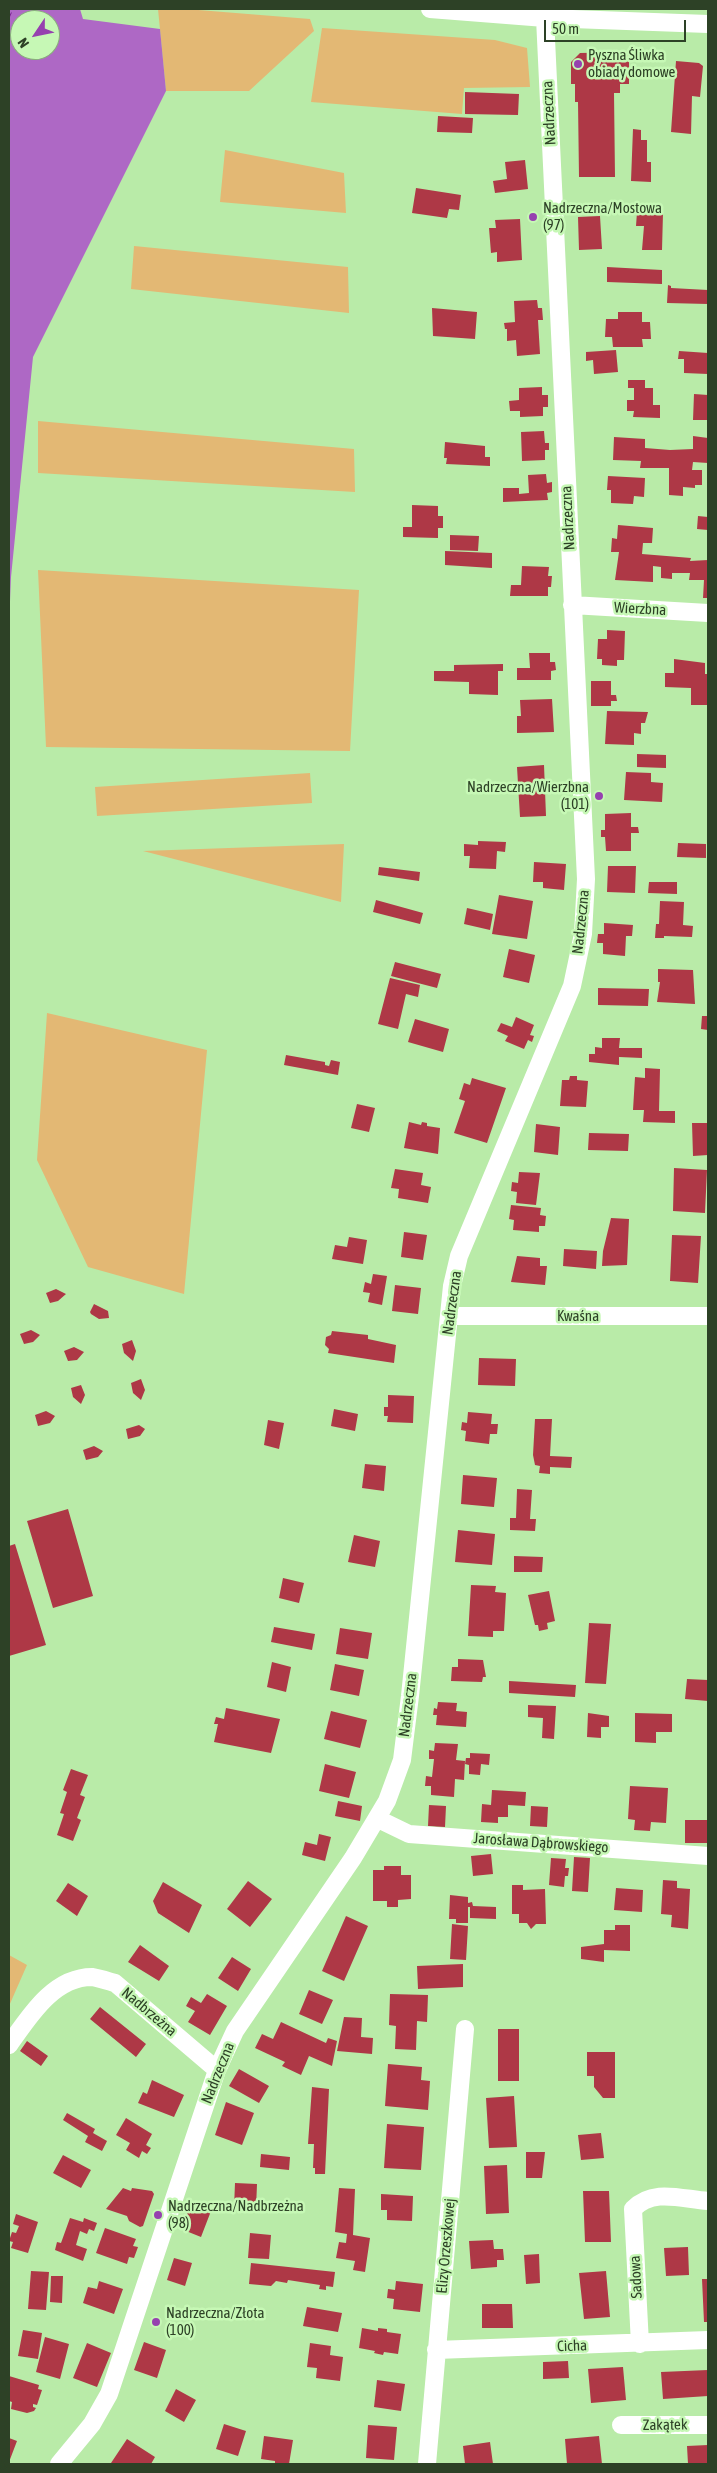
<!DOCTYPE html>
<meta charset="utf-8">
<style>
body{margin:0}
#map{position:relative;width:717px;height:2473px;overflow:hidden;background:#b9eba8;font-family:"Asap Condensed",sans-serif}
canvas{display:block}
.frame{position:absolute;inset:0;border:10px solid #2d4126;pointer-events:none}
.north{position:absolute;left:10px;top:10px;width:50px;height:50px;box-sizing:border-box;background:#c6f8b5;border:1px solid #89af7c;border-radius:50%;rotate:236deg;font-size:14px;font-weight:700;line-height:20px;text-align:center;color:#2d4126}
.north::after{content:'';display:block;margin:auto;width:18px;height:22px;background:#9641af;clip-path:polygon(50% 0,100% 100%,50% 72%,0 100%)}
.scale{position:absolute;left:544px;top:20px;width:142px;height:22px;box-sizing:border-box;border:2px solid #2d4126;border-top:0;padding-left:6px;font-size:15px;line-height:18px;white-space:nowrap;color:#2d4126;-webkit-text-stroke:4px #c6f8b5;paint-order:stroke}
</style>
<div id="map">
<canvas width="717" height="2473"></canvas>
<div class="frame"></div>
<div class="north">N</div>
<div class="scale">50 m</div>
</div>
<script>
const ctx = document.querySelector('canvas').getContext('2d');
ctx.lineJoin = 'round';
function paint(path, color) { ctx.fillStyle = color; ctx.fill(path, 'evenodd'); }
function stroke(path, color, width, dash) { ctx.strokeStyle = color; ctx.lineWidth = width; ctx.lineCap = dash ? 'butt' : 'round'; ctx.setLineDash(dash || []); ctx.stroke(path); }
function write(font, color, halo, rows, align = 'center') {
  ctx.font = font + ' "Asap Condensed",sans-serif'; ctx.lineWidth = 5; ctx.setLineDash([]); ctx.textBaseline = 'middle'; ctx.strokeStyle = halo; ctx.fillStyle = color; for (const [text, x, y, turn = 0] of rows) {
    ctx.save(); ctx.translate(x, y); ctx.rotate((+turn || 0) * Math.PI / 180); ctx.textAlign = isNaN(turn) ? turn : align; if (halo) ctx.strokeText(text, 0, 0); ctx.fillText(text, 0, 0); ctx.restore();
  }
}
const green = new Path2D(`
 M158 9H186L310 19 314 31 249 91H166Z
 M322 28 495 40 527 48 530 87 464 88 462 114 311 102Z
 M225 150 344 173 346 213 220 202Z
 M134 246 348 267 349 313 131 289Z
 M38 421 354 449 355 492 38 473Z
 M38 570 359 590 350 751 46 747Z
 M310 773 312 803 97 816 95 787Z
 M344 844 341 902 143 851Z
 M47 1013 207 1050 184 1294 88 1267 37 1160Z
 M9 1955 27 1965 9 2006Z`);
const water = new Path2D(`
 M9 9H80L83 19 160 29 166 91 33 357 11 577 9 626ZM20 20H50V50H20Z`);
const ferry = new Path2D(`
 M9 18 13 9`);
const building = new Path2D(`
 M629 52V84H620V93H614L615 177H579L578 102H575V84H571V62L580 53Z
 M676 61 699 63 703 66 700 97 692 96 691 134 671 132Z
 M465 92 519 94 518 115 465 114Z
 M438 116 473 118 472 133 437 132Z
 M633 129 641 130V140H647V162H651V182L631 181Z
 M525 160 528 189 495 193 493 181 507 179 505 162Z
 M416 188 461 195 459 210 449 209 447 218 412 213Z
 M637 212 663 213 662 250H642L644 226H636Z
 M600 216 602 249 579 250 578 217Z
 M520 219 522 260 497 262V252L491 253 489 228H496L495 220Z
 M607 267 662 270V284L607 282Z
 M668 285 671 286V288L708 290V304L667 303Z
 M537 300 538 308H542L543 320H538L540 354 517 356 516 340 507 341V329H505L504 323 515 322 514 301Z
 M432 308 477 312 475 339 433 336Z
 M618 312H642V322H650L651 339H642L643 347H613L612 337H605L606 319H618Z
 M616 350 618 372 594 374 593 360 586 361V352Z
 M679 351 708 353V374L684 373V359H678Z
 M628 380H645V388H653V405H660V418L633 417 634 411H627V400H634V388H628Z
 M542 387V395H548V407H543V416L520 417V411H510L509 401 519 400V388Z
 M694 394 708 395V420H693Z
 M544 431 545 443H549V450H545V460L522 461 521 432Z
 M693 436 708 438V463L693 462 692 470H702V485H695V488L683 487V496L669 495V468H640L641 461 613 460 614 437 645 439V448L670 450 693 449Z
 M445 442 485 446V457H490V466L446 464 447 458H444Z
 M546 474 547 483 552 482V492L547 493 548 500 503 502V488H519V494L529 493 528 475Z
 M608 476 645 478 644 497 634 496 633 504 611 503V490H607Z
 M412 505 438 506V516H443V528H438V538L403 537V527H412Z
 M698 516 708 517V530L697 529Z
 M618 525 653 528 652 543H643L642 554 691 558 690 561 708 560V598H703L704 580H689L690 573H672V579L661 578V567L653 566V582L615 580 619 552H611L612 538 617 539Z
 M450 535 479 536 478 551 450 550Z
 M445 551 492 553V568L445 565Z
 M522 566 549 567 548 576H552L551 587H548V596H510L511 585H521Z
 M607 630 625 631 624 660H617V666L602 665V659H597L598 639H607Z
 M529 653H550V662H555L556 670 551 671V680H517V668H530Z
 M674 659 705 663V674H708V705H691V688L665 687V673H674Z
 M503 664V671H498V695L469 694V682L434 681V671H454V665Z
 M591 681H611V695H616L617 701H611V706H591Z
 M552 699 554 732 517 733V716H521L520 700Z
 M607 711 648 712 645 723H641V734L634 733V745L605 744Z
 M637 754 666 755V768L637 767Z
 M544 765 546 816 520 817 517 767Z
 M626 772 651 773V782L663 783 662 802 624 800Z
 M631 813V827H638L639 833H631V851H606L605 837H601V830H605V814Z
 M478 841 506 842 505 852 497 851 496 869 469 868 470 856H464V844L478 845Z
 M678 843 706 844V858L677 857Z
 M534 862 566 864 564 890 543 888V882H533Z
 M608 866H636L635 893 607 892Z
 M379 867 420 872 419 881 378 875Z
 M649 882H677V894L648 893Z
 M499 895 533 901 527 939 492 934Z
 M376 900 423 913 420 924 373 912Z
 M660 901 684 902 683 925 693 926 692 937 664 936V938H655L656 924H659Z
 M467 908 493 914 490 930 464 924Z
 M604 923 633 925 632 936H626L625 956 603 954V943H597L598 934H604Z
 M509 949 535 955 529 983 503 977Z
 M395 962 441 974 437 988 391 976Z
 M658 969 693 970 695 1004 657 1002 660 982H658Z
 M390 978 420 985 418 997 406 994 398 1029 378 1024Z
 M598 988 649 989 648 1006 598 1005Z
 M702 1016H708V1030L701 1029Z
 M516 1017 534 1025 530 1035 534 1036 532 1042 528 1040 524 1049 505 1041 508 1036 497 1031 501 1023 512 1027Z
 M415 1019 449 1029 443 1052 408 1042Z
 M602 1038H620L619 1048H642V1058L619 1057V1065L589 1062V1054H595V1047L602 1048Z
 M286 1055 325 1062V1065L329 1066 331 1060 340 1062 338 1075 284 1065Z
 M645 1068 660 1069 659 1111H675V1123L643 1122 644 1110H633L635 1077 645 1078Z
 M570 1076H577V1080L588 1081 586 1107 560 1106 562 1080H569Z
 M472 1078 506 1088 487 1143 454 1133 465 1101 459 1099 464 1083 470 1085Z
 M357 1104 375 1108 369 1132 351 1128Z
 M409 1122 421 1125 422 1122 427 1123V1126L440 1128 438 1154 404 1148Z
 M692 1123H708V1155L693 1156Z
 M536 1124 560 1127 558 1155 534 1152Z
 M589 1133 629 1134 628 1151 588 1150Z
 M674 1168 707 1170 705 1213 673 1211Z
 M395 1169 423 1173 421 1185 431 1187 428 1203 398 1198 399 1189 391 1188Z
 M519 1172 540 1173 536 1205 516 1203 517 1192 511 1191 512 1182 518 1183Z
 M511 1205 541 1208 540 1215 546 1216 545 1226H539V1232L513 1230 514 1220 509 1219Z
 M611 1218 629 1219 627 1265 602 1266 603 1251Z
 M404 1232 427 1235 423 1260 401 1257Z
 M672 1235 701 1236 698 1283 670 1281Z
 M349 1237 367 1240 363 1264 332 1259 335 1245 347 1247Z
 M564 1249 597 1251 596 1269 563 1266Z
 M517 1256 540 1258V1266H547L545 1285 511 1282Z
 M373 1274 387 1276 382 1305 368 1302 370 1293 363 1292 365 1282 371 1284Z
 M395 1285 421 1288 418 1314 392 1311Z
 M56 1289 66 1294 58 1301 50 1303 46 1293Z
 M94 1304 108 1311 109 1318 99 1319 91 1314 90 1312Z
 M31 1330 40 1335 33 1342 24 1344 20 1334Z
 M332 1331 368 1335V1339L396 1345 394 1363 328 1353 329 1349 325 1345 326 1337 331 1335Z
 M132 1340 136 1351 133 1361 124 1353 122 1344Z
 M74 1347 84 1352 77 1360 68 1361 64 1351Z
 M479 1358 516 1359 515 1386 478 1385Z
 M141 1379 145 1390 141 1400 133 1393 131 1383Z
 M81 1385 85 1395 81 1404 73 1397 71 1388Z
 M388 1395 414 1396 413 1423 387 1422 388 1416H384V1407H388Z
 M334 1409 358 1414 355 1431 331 1426Z
 M46 1411 55 1416 50 1423 38 1426 35 1415Z
 M468 1412 492 1414 491 1424H498L497 1434H490L489 1444 465 1441 466 1431 461 1430 462 1422 467 1423Z
 M535 1419H552L550 1456 572 1457 571 1468 550 1467V1474L539 1473 540 1466 535 1465 533 1455Z
 M268 1420 284 1423 279 1449 264 1445Z
 M139 1425 145 1429 140 1436 128 1439 126 1429Z
 M94 1446 103 1451 98 1457 86 1460 83 1450Z
 M365 1464 386 1466 384 1491 362 1488Z
 M463 1475 497 1478 494 1507 461 1504Z
 M517 1489 532 1490 530 1519H536L535 1531 510 1530V1518H516Z
 M68 1509 93 1596 53 1608 27 1521Z
 M458 1530 495 1534 492 1565 455 1562Z
 M354 1535 380 1541 375 1567 348 1562Z
 M15 1544 46 1645 9 1656V1546Z
 M514 1556 543 1557 542 1572H514Z
 M283 1578 304 1583 299 1603 279 1598Z
 M471 1585 496 1586 495 1592 506 1593 504 1631H493V1637L468 1636Z
 M549 1591 555 1621 547 1623 548 1629 539 1631 538 1625H535L528 1595Z
 M589 1623 611 1624 606 1684 585 1683Z
 M274 1627 315 1634 312 1650 271 1642Z
 M340 1628 372 1633 368 1659 336 1654Z
 M458 1659 483 1660 486 1677H483L482 1682 451 1681 452 1667H458Z
 M272 1662 291 1667 286 1692 267 1687Z
 M335 1664 364 1670 359 1696 330 1690Z
 M687 1679 708 1680V1701L685 1699Z
 M509 1681 576 1685 575 1697 509 1693Z
 M438 1702 457 1703 456 1711 467 1712 466 1727 436 1725 437 1715H433L434 1708 437 1709Z
 M528 1705 556 1706 554 1739 542 1738 543 1718 528 1717Z
 M226 1708 280 1719 271 1753 214 1742 218 1724H214L216 1717 224 1719Z
 M331 1711 367 1720 360 1748 324 1739Z
 M588 1713 609 1716V1727H601V1738L587 1737Z
 M635 1713 672 1714V1732H656V1743L635 1742Z
 M435 1743 458 1744 456 1760 465 1761 464 1780 455 1779 454 1797 431 1795V1786H425L426 1776 432 1777 434 1759H429V1750L434 1751Z
 M470 1753 490 1754 489 1765 481 1764 480 1775 469 1774V1765L465 1764 466 1758H470Z
 M325 1764 356 1772 349 1798 319 1791Z
 M71 1769 88 1775 80 1795 85 1797 77 1818 81 1820 73 1841 57 1835 64 1814 60 1813 67 1792 63 1790Z
 M630 1786 668 1788 666 1823 651 1822 650 1831 634 1830 635 1820 628 1819Z
 M492 1790 526 1792 525 1806 508 1805V1817H498V1823L481 1822 482 1804 491 1805Z
 M338 1801 362 1806 360 1821 335 1816Z
 M429 1805 446 1806 445 1827 428 1826Z
 M531 1806 548 1807 547 1827 530 1826Z
 M685 1820H708V1843H685Z
 M319 1834 331 1837 325 1861 302 1855 305 1842 317 1845Z
 M491 1854 493 1874 473 1876 471 1856Z
 M574 1857 590 1858 588 1892 572 1891Z
 M551 1858 566 1859 565 1868H569L568 1876H565L564 1887 549 1885Z
 M384 1866H401V1875H411V1899L398 1900V1907H387V1901H373V1870H384Z
 M663 1880 677 1881V1888L690 1889 688 1929 671 1927 672 1915 661 1914Z
 M248 1881 272 1899 250 1927 227 1909Z
 M163 1882 202 1905 189 1933 158 1913 153 1901Z
 M68 1883 88 1896 77 1916 56 1901Z
 M512 1885H523V1890L545 1889 546 1924H536L531 1929 527 1923H519V1914H512Z
 M616 1888 643 1890 642 1912 614 1910Z
 M450 1895 468 1897V1903L472 1902 473 1906 496 1907V1919L470 1918V1907H468V1923H456V1919H449Z
 M346 1916 368 1926 344 1981 322 1971Z
 M452 1924 468 1926 466 1960 450 1959Z
 M615 1925H630V1951L604 1950V1962L581 1959V1947L604 1944V1930H615Z
 M140 1945 169 1966 159 1981 128 1962Z
 M232 1957 251 1969 238 1991 218 1978Z
 M463 1964V1987L418 1989 417 1966Z
 M309 1990 333 2000 322 2024 299 2014Z
 M207 1994 227 2006 210 2035 188 2022 195 2011 186 2006 191 1997 201 2003Z
 M390 1994 428 1995 427 2022 417 2021 416 2050 395 2049 396 2026 389 2025Z
 M100 2007 146 2044 136 2057 90 2019Z
 M344 2017 362 2018 361 2037 373 2038 372 2054 337 2051Z
 M281 2022 326 2043 328 2038 337 2041 332 2066 309 2056 301 2075 282 2066 285 2062 255 2048 262 2034 273 2039Z
 M498 2029H519V2081H498Z
 M27 2041 48 2056 41 2066 20 2051Z
 M587 2052H615V2098H603L594 2087V2076H587Z
 M388 2064 422 2067 421 2080 430 2081 428 2110 385 2106Z
 M239 2069 269 2086 259 2103 229 2086Z
 M152 2080 184 2095 174 2117 138 2103 143 2092 147 2094Z
 M312 2087 329 2089 325 2174H315V2168H313L314 2144H308Z
 M514 2096 517 2147 489 2148 486 2098Z
 M226 2102 254 2113 242 2145 215 2135Z
 M67 2113 95 2129 93 2133 107 2141 102 2151 85 2142 88 2136 63 2120Z
 M126 2118 152 2134 146 2145 151 2148 147 2154 142 2151 139 2158 126 2150 130 2143 116 2135Z
 M387 2124 424 2127 421 2170 384 2168Z
 M601 2133 604 2158 581 2160 578 2135Z
 M526 2152H545L542 2178H526Z
 M261 2154 290 2157 289 2170 260 2167Z
 M63 2155 91 2170 81 2188 53 2173Z
 M507 2165 509 2213 486 2214 484 2166Z
 M235 2183 257 2184 256 2209 234 2208Z
 M123 2188 131 2191 132 2188 152 2191 154 2194 143 2226 140 2227 129 2221 127 2216 106 2209Z
 M339 2188 355 2189 353 2235 370 2238 365 2272 353 2270 355 2261 336 2258 339 2242 346 2243 347 2234 335 2232Z
 M583 2191H609L611 2242H585Z
 M381 2194 413 2196 412 2221 387 2220V2210H381Z
 M191 2204 211 2211 201 2237 181 2229Z
 M16 2214 38 2222 28 2253 11 2248 13 2242 9 2241 12 2232 16 2233 19 2226 13 2224Z
 M70 2218 83 2222 84 2218 97 2223 94 2231 89 2229 87 2234 80 2231 76 2245 87 2249 83 2261 55 2250 57 2242 61 2243Z
 M105 2228 136 2239 133 2246 138 2247 134 2258 129 2257 127 2264 96 2253Z
 M250 2233 271 2235 269 2259 248 2258Z
 M493 2240 494 2249H503L504 2260H497V2267L471 2269 469 2241Z
 M688 2247 689 2275 666 2276 664 2248Z
 M539 2254 540 2283 526 2284 524 2255Z
 M174 2258 192 2263 185 2286 167 2280Z
 M251 2263 335 2272 333 2287 326 2286V2290L319 2289 320 2285 288 2280 287 2283 276 2281 271 2286 249 2284Z
 M31 2271 49 2272 46 2310 28 2309Z
 M606 2271 610 2317 584 2319 579 2273Z
 M51 2276H63L62 2303 50 2302Z
 M702 2279H708V2322H704Z
 M99 2281 123 2289 114 2314 83 2303 88 2287 97 2289Z
 M396 2281 423 2284 420 2312 393 2309 394 2299 387 2298 388 2289 395 2290Z
 M482 2304H512L513 2328H482Z
 M307 2307 342 2313 338 2332 303 2326Z
 M362 2328 378 2331V2328L387 2329V2332L401 2334 398 2354 384 2352 383 2355 374 2353 375 2351 359 2348Z
 M23 2330 42 2333 38 2359 18 2356Z
 M45 2337 69 2344 60 2379 36 2372Z
 M144 2342 166 2350 157 2378 134 2370Z
 M87 2343 111 2353 97 2387 73 2378Z
 M310 2343 331 2346 330 2355 343 2357 340 2381 316 2378 317 2368 307 2367Z
 M568 2361 569 2378 543 2379V2362Z
 M623 2367 626 2400 591 2403 588 2369Z
 M708 2370V2396L663 2399 661 2372Z
 M9 2376 39 2385 38 2389 42 2390 37 2405 33 2404V2407L36 2408 34 2411 27 2413 11 2409 12 2402 9 2401Z
 M377 2380 405 2384 401 2411 374 2407Z
 M176 2389 196 2400 184 2422 165 2411Z
 M224 2424 246 2431 238 2456 216 2449Z
 M368 2425 397 2427 394 2460 366 2458Z
 M264 2436 293 2440 289 2464H275V2461L261 2459Z
 M599 2436 602 2464H567L565 2439Z
 M9 2438 17 2441 9 2462Z
 M127 2439 155 2457 151 2464 111 2463Z
 M490 2442 493 2464H465L463 2446Z
 M708 2445V2464H688L687 2446Z`);
const street = new Path2D(`
 M430 9 545 18 708 24
 M572 605 708 613
 M449 1316H708
 M378 1819 409 1834 708 1856
 M9 2045C29 2017 53 1977 92 1977 99 1978 108 1981 115 1983L217 2070
 M640 2344 633 2209C653 2188 681 2199 708 2201
 M436 2350 708 2340
 M621 2425H708
 M59 2464 92 2424 109 2394 217 2070 235 2031 353 1858 387 1801 402 1760 410 1696 452 1286 459 1256 572 986 583 934 586 879 545 18
 M427 2464 465 2029`);
const markers = [
 [578,64,5,"#9641af"],
 [533,217,5,"#9641af"],
 [599,796,5,"#9641af"],
 [158,2215,5,"#9641af"],
 [156,2322,5,"#9641af"]
];
const poiNames = [
 ["Pyszna Śliwka",588,55],
 ["obiady domowe",588,72],
 ["Nadrzeczna/Mostowa",543,208],
 ["(97)",543,225],
 ["Nadrzeczna/Wierzbna",589,787,"right"],
 ["(101)",589,804,"right"],
 ["Nadrzeczna/Nadbrzeżna",168,2206],
 ["(98)",168,2223],
 ["Nadrzeczna/Złota",166,2313],
 ["(100)",166,2330]
];
const streetNames = [
 ["Nadrzeczna",549,113,-93],
 ["Nadrzeczna",568,518,-93],
 ["Wierzbna",640,609,3],
 ["Nadrzeczna",581,922,-84],
 ["Nadrzeczna",452,1303,-82],
 ["Kwaśna",578,1316],
 ["Nadrzeczna",408,1705,-83],
 ["Jarosława Dąbrowskiego",541,1843,4],
 ["Nadbrzeżna",149,2012,40],
 ["Nadrzeczna",218,2073,-68],
 ["Elizy Orzeszkowej",446,2246,-85],
 ["Sadowa",636,2277,-93],
 ["Cicha",572,2346,-2],
 ["Zakątek",665,2425,-1]
];
paint(green, '#e3b874');
paint(water, '#ae68c5');
stroke(ferry, '#7b2293', 1, [6, 5]);
paint(building, '#ae3846');
stroke(street, '#fff', 18);
for (const [x, y, r, color] of markers) { const dot = new Path2D(); dot.arc(x, y, r, 0, 2 * Math.PI); ctx.fillStyle = color; ctx.fill(dot); stroke(dot, '#c6f8b5', 2); }
write('15px', '#2d4126', '#c6f8b5', poiNames, 'left');
write('15px', '#2d4126', '#c6f8b5', streetNames);
</script>
